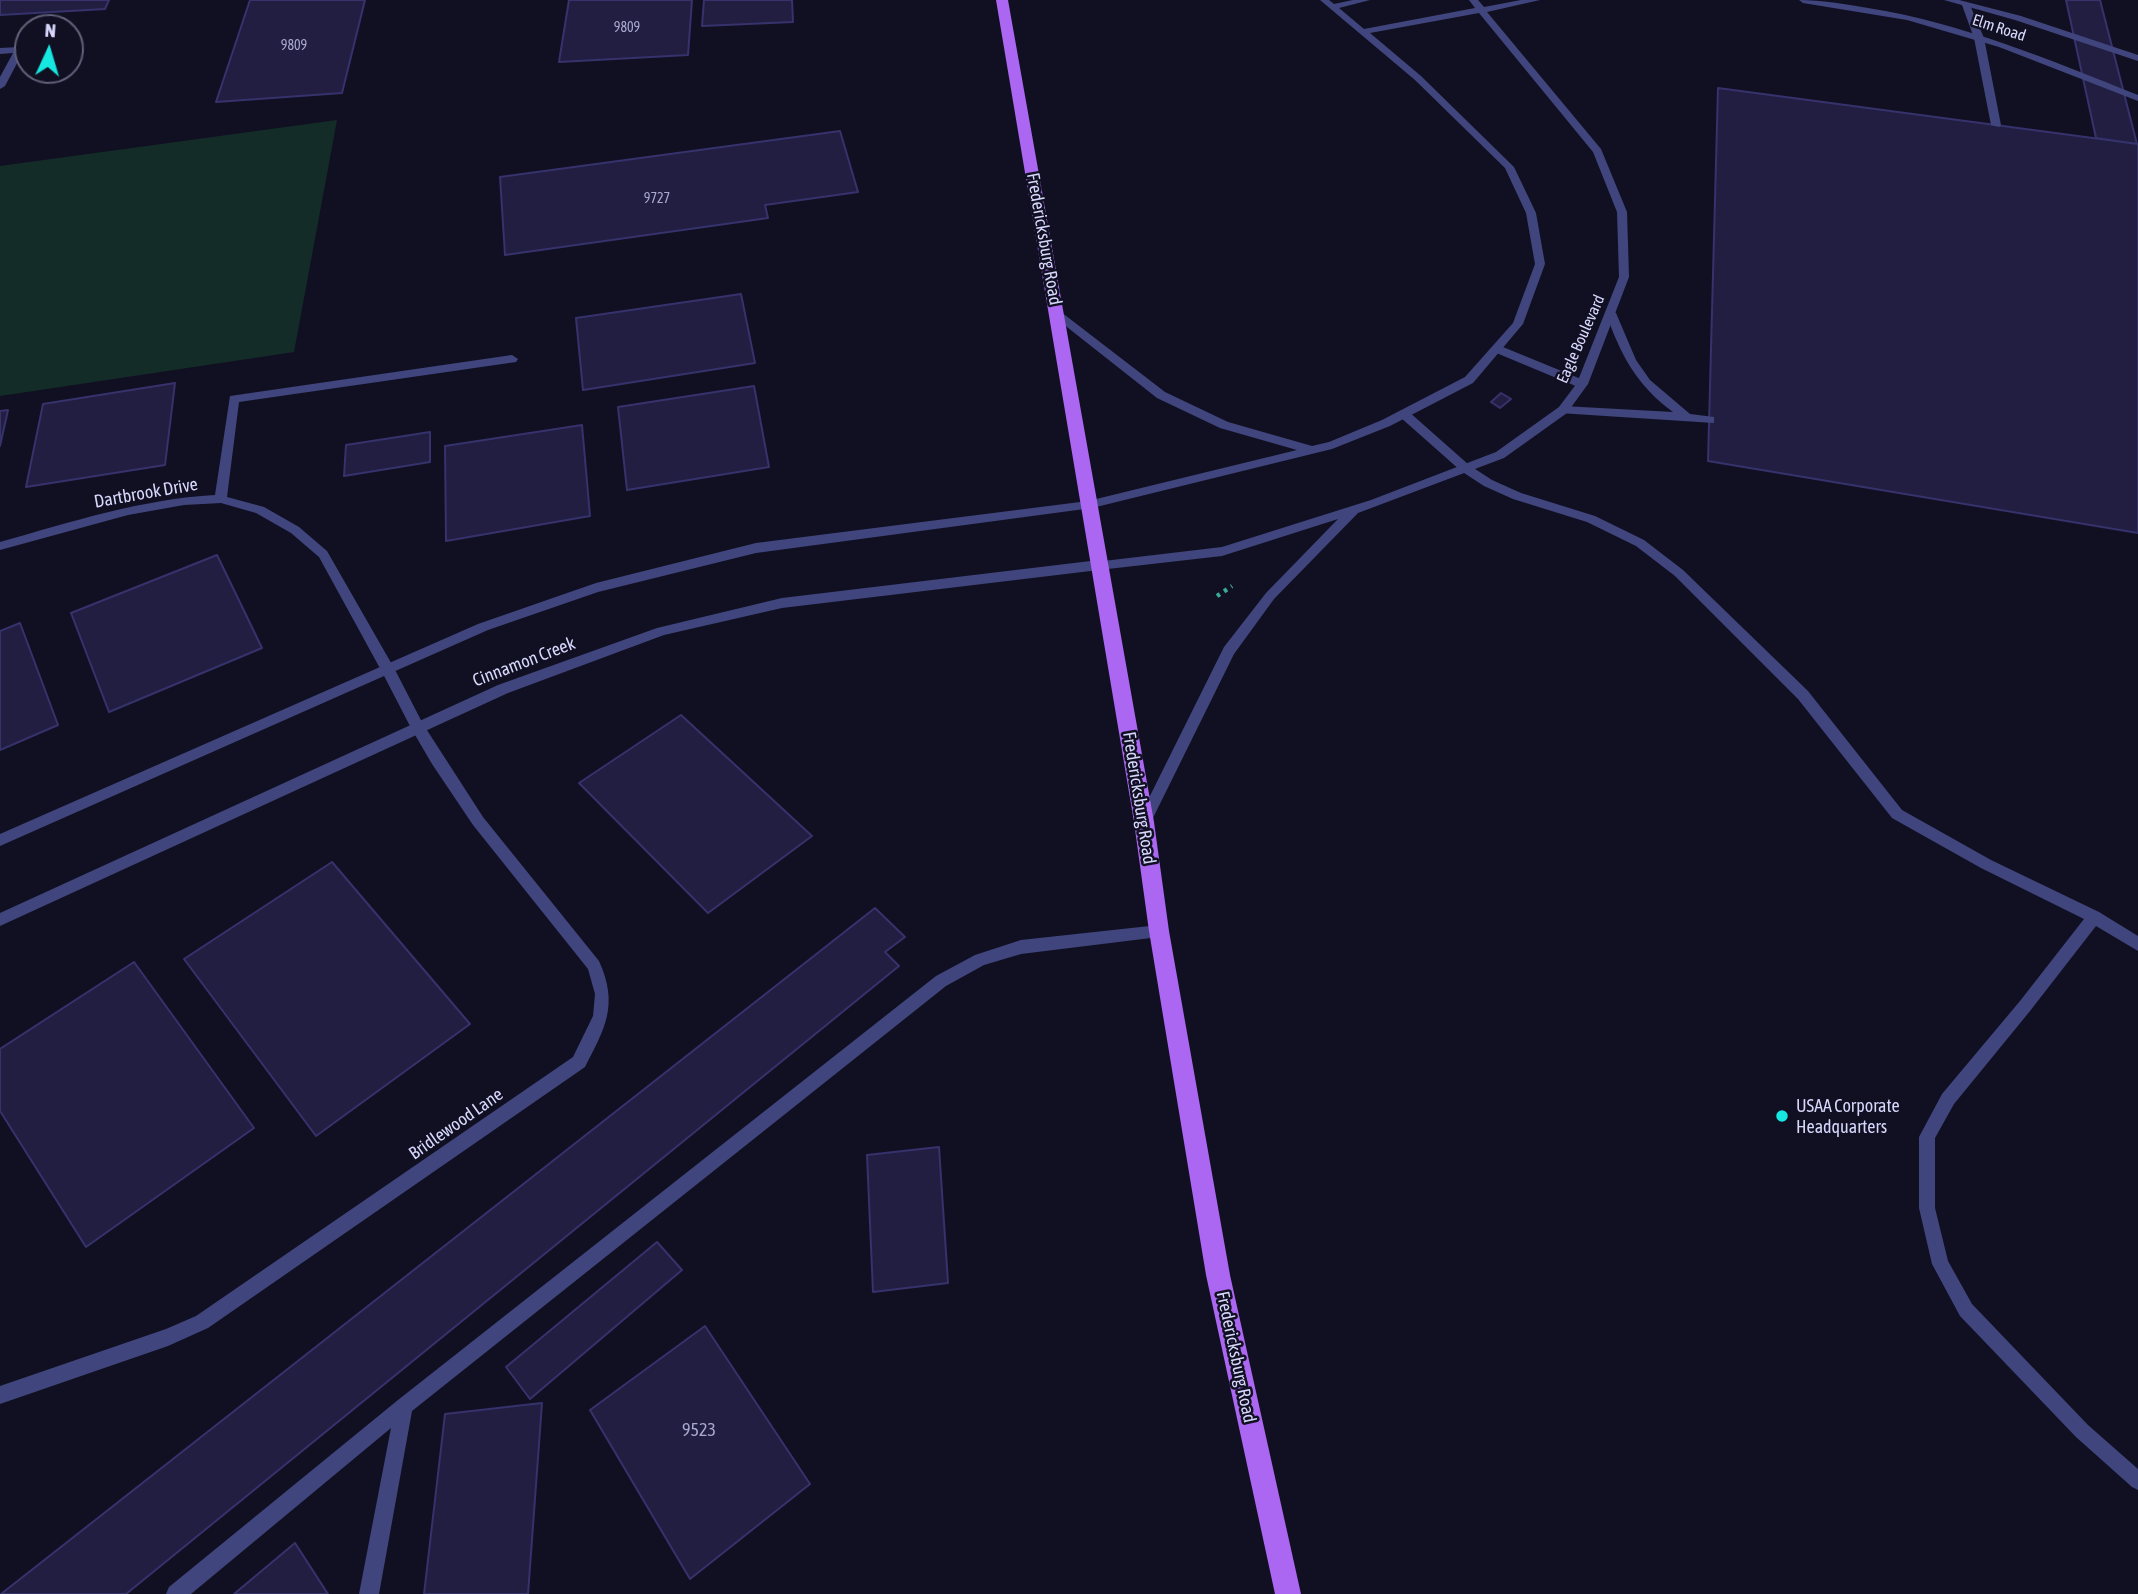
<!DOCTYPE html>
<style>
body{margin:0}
#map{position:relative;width:2138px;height:1594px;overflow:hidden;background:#111023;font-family:"Asap Condensed",sans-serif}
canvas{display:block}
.north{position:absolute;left:14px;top:14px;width:70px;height:70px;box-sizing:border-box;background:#111023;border:2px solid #606079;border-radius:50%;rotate:4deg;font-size:19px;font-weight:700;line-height:28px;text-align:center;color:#d6d7fb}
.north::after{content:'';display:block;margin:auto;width:24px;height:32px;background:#16e7e0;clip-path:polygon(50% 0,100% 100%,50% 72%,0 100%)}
</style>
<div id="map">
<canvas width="2138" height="1594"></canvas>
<div class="north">N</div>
</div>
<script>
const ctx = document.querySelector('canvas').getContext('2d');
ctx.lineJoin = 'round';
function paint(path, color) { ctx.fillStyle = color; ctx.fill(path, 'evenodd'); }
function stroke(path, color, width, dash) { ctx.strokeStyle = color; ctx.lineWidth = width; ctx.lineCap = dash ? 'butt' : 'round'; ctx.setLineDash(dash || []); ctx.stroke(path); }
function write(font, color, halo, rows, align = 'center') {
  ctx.font = font + ' "Asap Condensed",sans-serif'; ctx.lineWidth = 5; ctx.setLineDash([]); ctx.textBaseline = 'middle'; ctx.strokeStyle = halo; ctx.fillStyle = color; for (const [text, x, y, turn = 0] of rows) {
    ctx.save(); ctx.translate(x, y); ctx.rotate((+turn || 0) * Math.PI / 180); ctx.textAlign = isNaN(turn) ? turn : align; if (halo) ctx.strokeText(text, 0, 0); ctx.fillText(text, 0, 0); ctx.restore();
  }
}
const green = new Path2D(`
 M337 120 294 352 0 396V166Z`);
const building = new Path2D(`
 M0 0H109L105 9 0 15Z
 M250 0H365L342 93 216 102Z
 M569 0H692L688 55 559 62Z
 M704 0H792L793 22 702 26Z
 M2066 0H2100L2137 144 2096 138Z
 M1718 88 2138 144V533L1708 461Z
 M840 131 858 192 765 205 768 218 505 255 500 177Z
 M741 294 755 363 583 390 576 318Z
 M175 383 165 465 26 487 43 404Z
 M754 386 769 467 627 490 618 407Z
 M1501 393 1511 399 1500 408 1491 402Z
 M8 410 0 446V411Z
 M582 425 590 516 446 541 445 446Z
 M430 432V462L344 476 346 445Z
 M217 555 262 648 109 712 71 613Z
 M20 623 58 725 0 750V631Z
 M681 715 812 836 708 913 579 783Z
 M332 862 470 1024 316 1136 184 959Z
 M875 908 905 937 885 952 899 966 126 1594H1Z
 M134 962 254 1128 86 1247 0 1111V1049Z
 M939 1147 948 1283 873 1292 867 1155Z
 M657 1242 682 1270 530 1399 506 1367Z
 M705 1326 810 1484 690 1579 590 1410Z
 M542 1403 528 1594H424L445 1414Z
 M295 1543 328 1594H234Z`);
const path = new Path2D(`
 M1217 596 1232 586`);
const service = new Path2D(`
 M1966 2 1970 5 1984 38 2001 125 1999 127 1991 125 1974 38 1962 5Z
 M19 47 24 50 5 86 0 89V77L13 53 0 54V48Z
 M1611 310 1616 313 1636 360 1650 380 1690 414 1714 417V423L1559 413V407L1563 406 1673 412C1637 386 1620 354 1606 313Z
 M1498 345 1586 381 1588 384 1582 388 1578 387 1494 352V346Z
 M512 355 518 359 516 362 239 402 227 497 264 507 299 527 327 551 394 668 392 672H382L319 557 291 533 256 513 221 503 184 505 128 515 0 550V542C71 522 142 499 215 495L230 396Z
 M1404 410 1408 411 1469 465 1492 480 1521 493 1595 516 1644 540 1683 570 1808 691 1902 810 1991 860 2099 912 2138 936V951L2096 926 2030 1011 1954 1104 1935 1138V1208L1948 1261 1972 1304 2088 1425 2138 1469V1490L2132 1487 2076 1437 1960 1316 1932 1264 1919 1208V1137L1942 1094 2020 1001 2084 919 1981 868 1892 818 1798 699 1675 576 1636 546 1587 522 1513 499 1484 486 1461 471 1400 417V411Z
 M418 723 423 724 483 817 599 961C619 1005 605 1028 585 1067L208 1328 168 1346 0 1404V1386L166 1329 196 1316 573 1057 593 1016 595 994 588 969 473 825 432 764 411 728Z
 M1159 925 1164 926 1166 931 1164 936 1159 937 1021 954 984 965 946 986 412 1411 379 1594H359L391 1428 191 1594H166L169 1587 398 1400 936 976 975 955 1021 940Z`);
const minor = new Path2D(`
 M1320 0H1329L1334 4 1353 0H1370L1339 8 1364 29 1475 8 1469 0H1478L1484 7 1521 0H1540L1487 12 1601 149 1627 212 1629 277 1588 384 1567 413 1504 458 1358 513 1274 599 1234 654 1149 826H1139L1137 822 1224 647 1266 593 1338 519 1222 556 1099 570 1093 565 1095 562 1222 547 1371 500 1496 452 1559 407 1577 383 1619 277 1617 212 1593 152 1479 13 1370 33 1421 76 1514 167 1536 213 1545 264 1523 324 1473 383 1390 426 1332 449 1088 509 1084 508 1082 505 1084 502 1088 501 1297 450 1220 428 1157 398 1053 316V312H1061L1165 392 1228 422 1312 446 1329 442 1382 420 1465 377 1513 323 1535 264 1526 213 1505 168 1415 80Z
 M1799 0C1822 0 1844 4 1868 8 1962 23 2050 60 2138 95V101L1999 47 1907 20 1803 3Z
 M1944 0H1959L2021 16 2138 55V61L2015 20Z
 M387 663 392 664 425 728 423 732 418 733 411 728 380 668Z`);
const tertiary = new Path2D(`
 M1088 501 1092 502 1094 505 1092 508 756 553 598 592 488 630 0 846V834L478 624 596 583 756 543Z
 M1099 560 1105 565 1099 570 782 608 664 635 508 693 0 926V913L498 685 657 628 782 598Z`);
const primary = new Path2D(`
 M996 0H1008L1154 822 1169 931 1230 1275 1301 1594H1275L1206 1275 1149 931 1134 822Z`);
const markers = [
 [1782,1116,7,"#16e7e0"]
];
const numberNames = [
 ["9809",627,28],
 ["9809",294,46],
 ["9727",657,199]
];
const farStreetnames = [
 ["Elm Road",1999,28,18],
 ["Eagle Boulevard",1581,339,-66]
];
const streetNames = [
 ["Fredericksburg Road",1044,239,80],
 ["Dartbrook Drive",146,493,-10],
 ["Cinnamon Creek",524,662,-21],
 ["Fredericksburg Road",1139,798,81],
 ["Bridlewood Lane",456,1124,-35],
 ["Fredericksburg Road",1236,1357,78]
];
const poiNames = [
 ["USAA Corporate",1796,1106],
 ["Headquarters",1796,1127]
];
const nearNumbernames = [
 ["9523",699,1430]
];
paint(green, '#142c28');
paint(building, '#211e42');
stroke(building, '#36326c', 2);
stroke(path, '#3aab95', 4.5, [3.5, 5]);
paint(service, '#40467d');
paint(minor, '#40467d');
paint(tertiary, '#40467d');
paint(primary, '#ab67f1');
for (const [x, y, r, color] of markers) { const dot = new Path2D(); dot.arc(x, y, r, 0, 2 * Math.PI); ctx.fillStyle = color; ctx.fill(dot); stroke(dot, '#111023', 2.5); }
write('14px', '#a9a9cd', null, numberNames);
write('16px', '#d6d7fb', '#111023', farStreetnames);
write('18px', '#d6d7fb', '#111023', streetNames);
write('18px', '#d6d7fb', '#111023', poiNames, 'left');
write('18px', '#a9a9cd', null, nearNumbernames);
</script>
